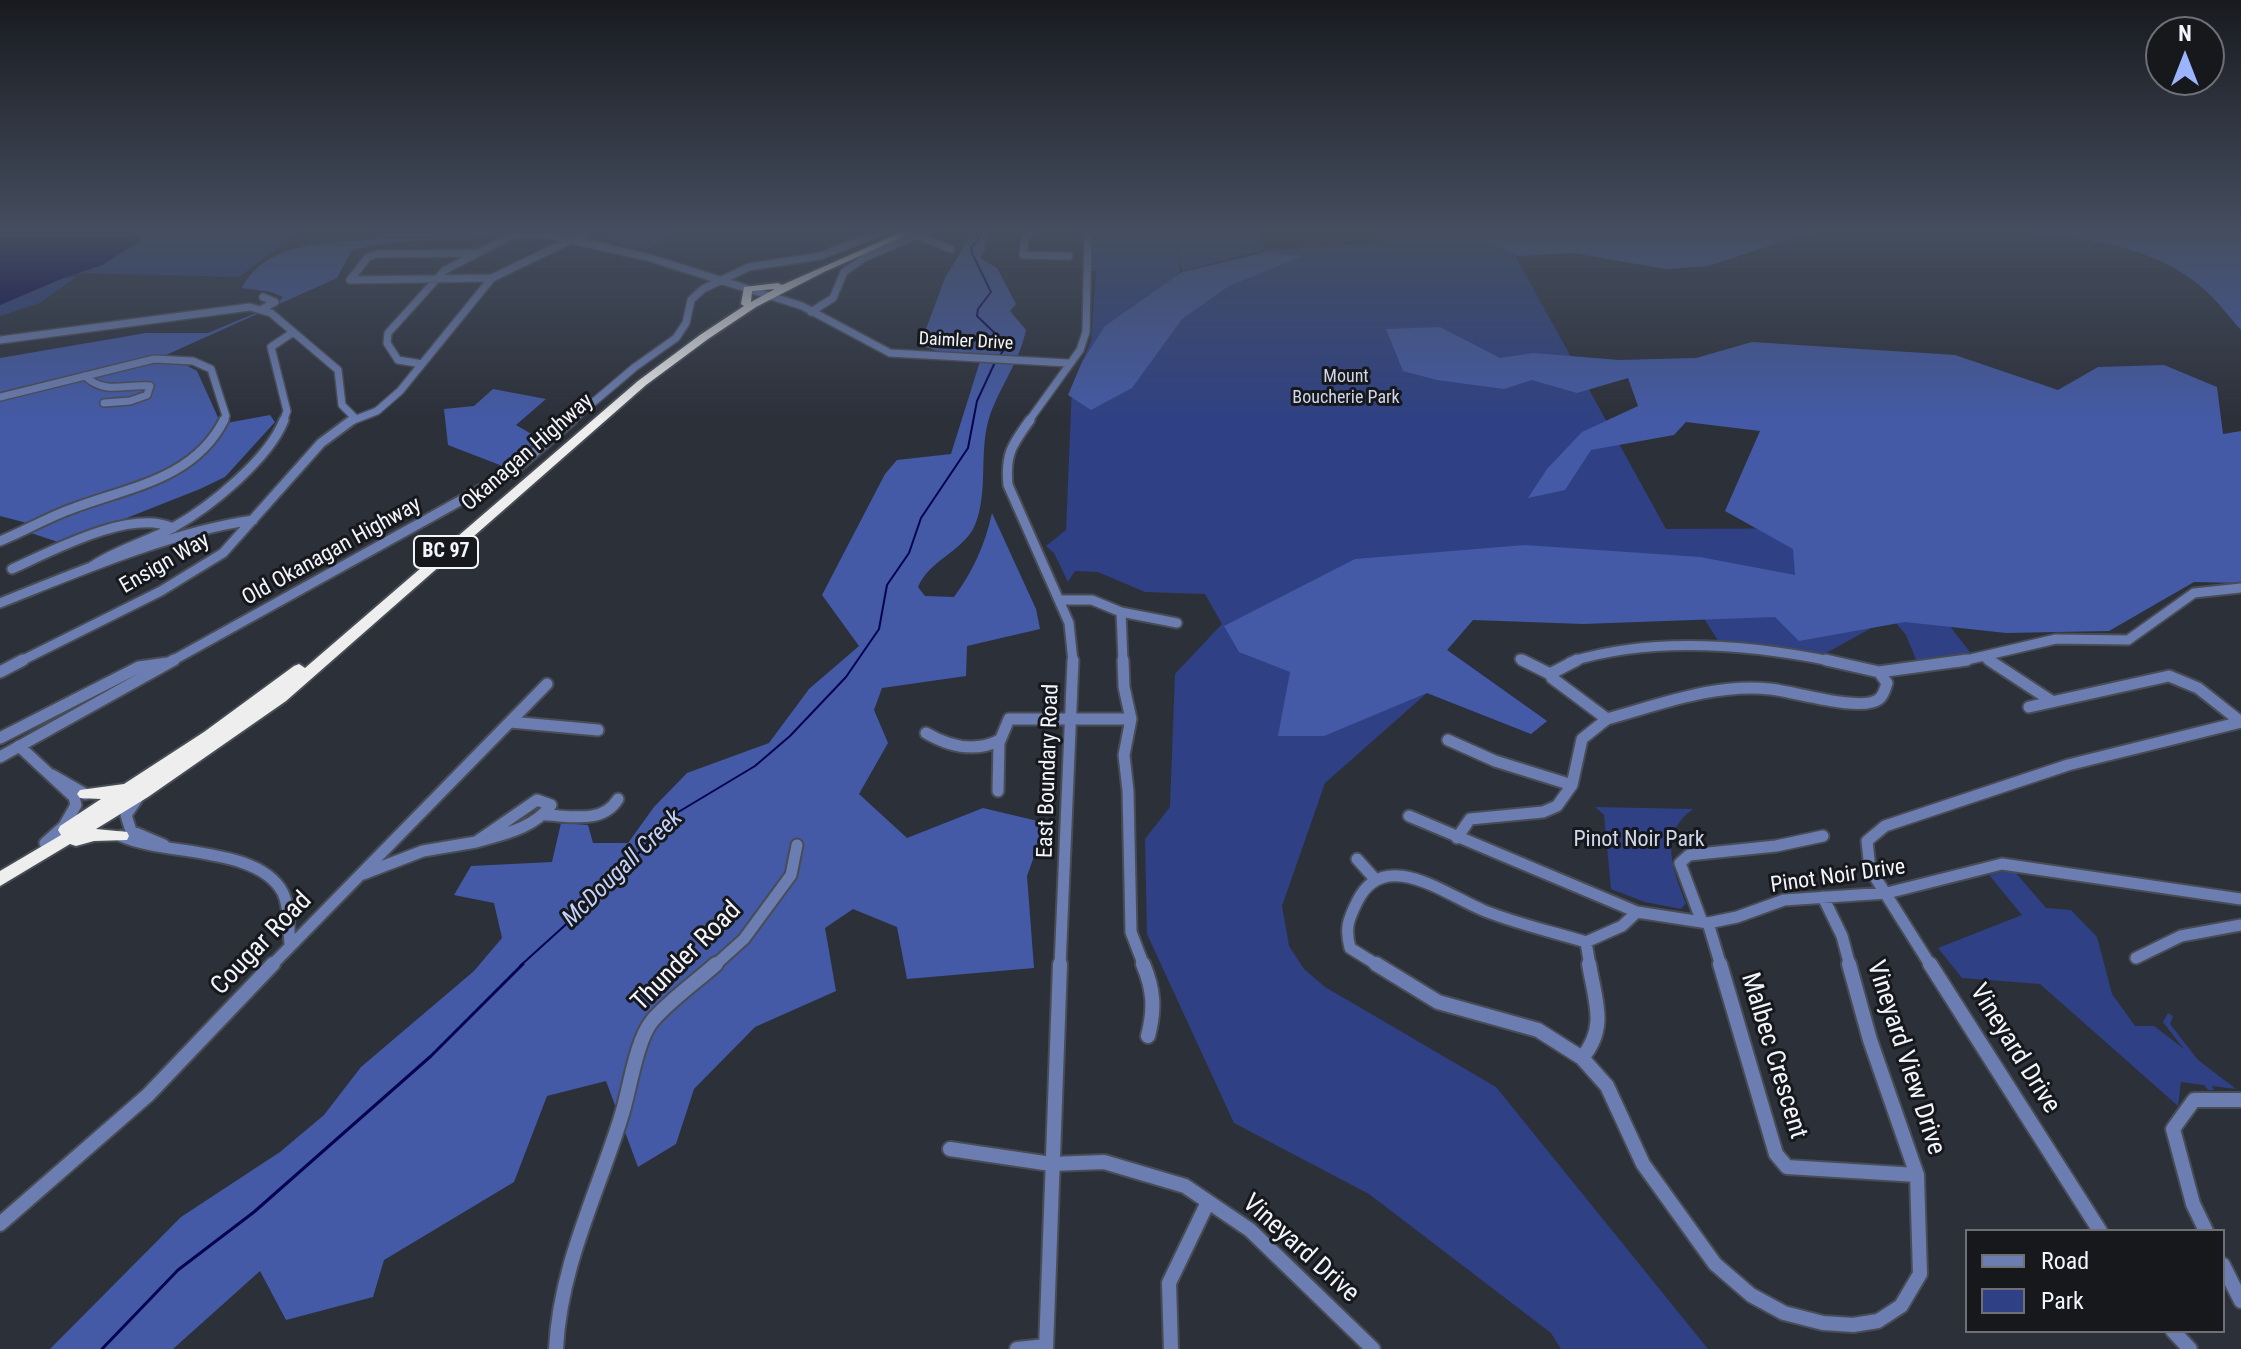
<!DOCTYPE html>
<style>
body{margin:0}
#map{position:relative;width:2241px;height:1349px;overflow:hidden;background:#2c3039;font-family:"Roboto Condensed",sans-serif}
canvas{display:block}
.legend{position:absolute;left:1965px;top:1229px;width:260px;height:104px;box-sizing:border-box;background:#16181c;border:2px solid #6e7075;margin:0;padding:10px 14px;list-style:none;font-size:24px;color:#f2f5fb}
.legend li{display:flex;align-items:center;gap:16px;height:40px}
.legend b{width:40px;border:2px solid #6e7075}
.north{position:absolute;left:2145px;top:16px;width:80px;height:80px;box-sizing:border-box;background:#16181c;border:2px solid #6e7075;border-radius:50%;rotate:0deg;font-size:22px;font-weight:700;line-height:32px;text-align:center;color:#f2f5fb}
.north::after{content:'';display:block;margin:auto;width:28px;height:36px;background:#9cb4fd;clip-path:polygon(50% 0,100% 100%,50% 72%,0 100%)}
</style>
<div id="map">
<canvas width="2241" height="1349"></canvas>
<ul class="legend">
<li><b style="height:10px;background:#6b7db1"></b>Road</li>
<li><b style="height:22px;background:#2f4184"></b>Park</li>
</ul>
<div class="north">N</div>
</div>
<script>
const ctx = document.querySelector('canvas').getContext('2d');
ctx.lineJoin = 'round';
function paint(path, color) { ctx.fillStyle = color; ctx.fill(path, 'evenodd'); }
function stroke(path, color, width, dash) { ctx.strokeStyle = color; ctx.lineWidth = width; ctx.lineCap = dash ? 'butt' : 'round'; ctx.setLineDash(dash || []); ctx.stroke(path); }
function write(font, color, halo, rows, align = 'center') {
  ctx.font = font + ' "Roboto Condensed",sans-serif'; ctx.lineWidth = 6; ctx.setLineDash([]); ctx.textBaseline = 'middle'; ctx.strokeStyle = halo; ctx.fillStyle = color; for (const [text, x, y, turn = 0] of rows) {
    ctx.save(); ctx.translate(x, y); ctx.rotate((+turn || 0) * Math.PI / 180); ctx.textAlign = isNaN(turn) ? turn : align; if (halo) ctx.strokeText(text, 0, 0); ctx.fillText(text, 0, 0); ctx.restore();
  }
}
const green = new Path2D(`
 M129 232H298L239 277 79 273 102 265 141 239Z
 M600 232H677L647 250 593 236Z
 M1086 232H1260L1264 250 1182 271 1178 247 1180 276 1268 250 1377 243 1374 232H1502L1666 529 1883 528 1942 616 1973 656 1917 662 1906 635 1891 617 1821 656 1721 645 1703 617 1473 620 1447 650 1547 721 1531 734 1427 693 1325 783 1282 906 1289 946 1304 969 1325 987 1496 1087 1708 1349H1561L1551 1333 1369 1194 1234 1123 1147 934 1145 839 1170 807 1175 674 1222 624 1205 594 1145 592 1098 572 1075 571 1068 582 1054 553 1046 546 1066 530 1072 386 1091 341 1096 271H1085Z
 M76 277 40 303 0 316V305L62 278Z
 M1595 807 1693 809C1658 834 1673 870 1686 903L1681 909 1645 902 1611 889 1604 815Z
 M2001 872H2015L2046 908 2071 910 2097 937 2112 994 2135 1026H2154L2184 1049 2163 1022 2168 1013 2173 1016 2170 1024 2198 1060 2236 1089 2212 1086 2214 1090H2208L2204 1085 2181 1082 2178 1106 2040 984 1962 978 1938 948 2022 915 1989 875Z`);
const forest = new Path2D(`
 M377 232H557C489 243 418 234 352 250L337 278 146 364 182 363 197 371 221 424 270 415 275 422 225 477 200 489 109 525 77 542H58L31 533 27 523 0 516V358L146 333H208L277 304 283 297 271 292 242 288C266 240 331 243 377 239Z
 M967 232H987L985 251 980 258 997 268 1016 304 1010 311 1026 330C1019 362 1001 385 990 415 978 451 989 490 975 525 964 551 929 560 918 587L925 596 954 597C973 571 985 545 992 513L1036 609 1040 629 967 646 966 676 882 688 874 710 888 743 859 794 907 838 983 808 1046 823 1027 876 1034 968 907 979 897 927 853 909 825 928 836 991 755 1027 694 1089 676 1144 638 1167 606 1081 547 1096 514 1182 384 1260 373 1297 286 1320 260 1271 173 1349H50L181 1217 280 1152 324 1115 361 1067 474 971 502 938 494 903 454 895 471 866 552 862 561 823 588 825 593 843H628L654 807 687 773 769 743 809 689 859 646 822 595 885 474 897 460 951 454 982 355 940 352 920 345 945 278 968 240Z
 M1489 232H1812L1708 266 1666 269 1573 253 1518 256 1483 240Z
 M2012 232H2241V330C2230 318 2220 304 2208 293 2158 244 2078 237 2012 232Z
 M1268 252 1303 256 1229 286 1182 319 1132 388 1091 410 1068 395 1082 362 1105 326 1182 272Z
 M1440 327 1500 358 1533 353 1619 360 1696 358 1752 342 1955 355 2058 390 2098 367 2164 365 2217 387 2223 434 2241 431V583L2194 582 2109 631 2006 633 1905 622 1799 641 1775 617 1583 624 1473 620 1447 650 1547 721 1531 734 1427 693 1324 736H1278L1290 672 1239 652 1224 626 1355 559 1525 545 1700 557 1795 575 1793 549 1725 511 1760 431 1686 422 1674 435 1591 450 1565 490 1528 498 1547 469 1582 432 1638 406 1628 378 1577 393 1532 380 1504 389 1437 380 1403 371 1386 329Z
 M493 389 546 399 516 425 540 439 505 467 448 445 444 409 474 406Z`);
const water = new Path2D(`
 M0 232H129L142 240 102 265 66 277 0 305Z`);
const streamFar1 = new Path2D(`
 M977 232 979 240 971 247 972 253 991 292 978 309 977 316 1003 341 1004 350 1000 355
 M520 966 604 890 675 814 755 766 790 736 846 677 879 629 887 585 909 553 921 518 968 448 977 401 996 360`);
const stream = new Path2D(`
 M102 1349 178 1270 254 1212 431 1056 523 964`);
const minorFar3 = new Path2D(`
 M385 232H449
 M1032 232 1025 238 1023 255 1069 256
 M916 235 951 249
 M473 253 377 254 368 257 350 280 492 278
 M262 309 275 302 263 297
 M811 312 833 298 844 272 864 258 925 232
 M0 340 250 307 271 313 338 370 342 405 355 418
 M422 364 398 360 387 343 388 333 445 270 513 235 545 234 647 257 802 306 890 353 1068 363
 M85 376C105 395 125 384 150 386L147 395 130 401 104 403
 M0 397 154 359 193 361 211 369 226 416 223 422
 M283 422 287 411 271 347 292 333
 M349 422 377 411 400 391 492 278 587 232
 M570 422 635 367 676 338 686 323 691 300 703 289 749 267 820 256 882 232
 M1028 422 1080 350 1086 332 1088 232`);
const minorFar2 = new Path2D(`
 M1030 420C1012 445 1005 454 1008 485L1069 623 1073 662
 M0 541C25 531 48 517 74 508 130 487 194 479 224 420
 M91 567C117 549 147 542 174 527 210 507 269 459 284 420
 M12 569C52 551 131 508 173 528
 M1060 600H1092L1121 612 1123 662
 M0 603C78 572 170 532 253 520
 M1121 612 1177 623
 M1984 657 1992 662
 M1520 659 1526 662
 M19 662 161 591 223 553 321 443 352 420
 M170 662 512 472 572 420
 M1570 662C1653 636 1752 645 1835 662
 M1958 662 2056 639 2128 640 2194 593 2241 588`);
const minorFar1 = new Path2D(`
 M1123 660 1124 687 1131 719
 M1522 660 1550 674
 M1826 660 1879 672 1967 660
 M1989 660 2050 700
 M0 672 23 660
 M2029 707 2169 676 2198 688 2241 722
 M1607 719C1659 705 1715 683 1770 689 1793 691 1861 713 1879 699 1884 695 1885 689 1887 683L1879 672
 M510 722 598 730
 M926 733C950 747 975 753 1000 740
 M0 738 139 667 168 663
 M1448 740 1495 761 1572 785
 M19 746 74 797 76 805 64 826 45 843
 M0 757 174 660
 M52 775 85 794
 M998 791 999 743 1009 719H1131L1124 755 1128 791 1131 932 1144 966
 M137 799 126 815 131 831 164 845
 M537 800 551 805C533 829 504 834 476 842Z
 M546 815C571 816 603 824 618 799
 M1409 816 1637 912 1708 923 1737 917 1784 900 1887 893 2002 864 2241 899
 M121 836C165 856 259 846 283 893 290 908 288 927 290 943
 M1457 838 1470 819 1543 812 1557 806 1572 785 1582 739 1607 719 1552 678 1550 674 1577 660
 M1357 859 1375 879
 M363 874 423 851 476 842
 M1823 897 1842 936 1850 966
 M1702 922 1680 863 1689 855 1776 846 1823 836
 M1708 923 1721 966
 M1586 942 1590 966
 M2136 958 2181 936 2241 925
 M271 966 547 684
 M714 966 744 939 791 875 797 845
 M1060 966 1073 660
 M1379 966 1350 948C1345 928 1348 920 1357 902 1384 845 1447 896 1485 911 1518 924 1553 932 1586 942L1622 926 1637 912
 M1931 966 1870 869 1867 841 1885 826 2068 765 2241 722`);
const minor = new Path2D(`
 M1143 964C1154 990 1155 1009 1148 1036
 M1376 964 1438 1002 1538 1030 1582 1058 1607 1086 1643 1164 1715 1264 1751 1295 1784 1313 1823 1323 1853 1325 1878 1321 1901 1306 1920 1274 1917 1175 1870 1040 1849 964
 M1720 964 1776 1154 1787 1167 1917 1175
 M1930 964 2100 1231
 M1582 1058C1608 1027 1595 1001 1589 964
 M950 1149 1051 1164 1104 1162 1185 1186 1250 1230 1373 1349
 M0 1224 148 1095 273 964
 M2206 1231 2193 1204 2173 1129 2194 1100H2241
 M2223 1265 2241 1301
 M2173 1331 2190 1349
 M556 1349C560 1265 598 1193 622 1114 630 1088 636 1041 652 1021 670 1000 696 982 716 964
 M1017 1349 1046 1346
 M1046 1349 1060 964
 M1171 1349 1169 1283 1208 1202`);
const highway = new Path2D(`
 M902 232H914L824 272 756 307 708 339 646 385 286 701 148 797 96 829 127 832 129 836 127 840 94 841 76 846 70 844 0 886V871L61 835 58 830 60 826 101 799 80 798 77 794 80 790 124 784 204 732 294 666 299 664 305 668 638 381 700 335 744 306 741 304 744 287 778 283 782 285ZM775 289 751 302 752 291Z`);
const farStreetnames = [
 ["Daimler Drive",966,342,3]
];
const farParknames = [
 ["Mount",1346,377],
 ["Boucherie Park",1346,398]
];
const shields = [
 [446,552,64]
];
const shieldNames = [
 ["BC 97",446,552]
];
const streetNames = [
 ["Okanagan Highway",528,453,-41],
 ["Old Okanagan Highway",332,552,-29],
 ["Ensign Way",165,564,-30],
 ["East Boundary Road",1049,771,-88],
 ["Pinot Noir Drive",1838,877,-8]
];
const parkNames = [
 ["Pinot Noir Park",1639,840]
];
const waterNames = [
 ["McDougall Creek",623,869,-44]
];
const nearStreetnames = [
 ["Cougar Road",262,944,-46],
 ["Thunder Road",687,957,-45],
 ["Vineyard Drive",2014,1049,58],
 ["Malbec Crescent",1773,1056,73],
 ["Vineyard View Drive",1905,1058,72],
 ["Vineyard Drive",1300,1249,42]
];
paint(green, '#2f4184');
paint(forest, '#445aa6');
paint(water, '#07034e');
stroke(streamFar1, '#07034e', 2);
stroke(stream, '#07034e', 3);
stroke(minorFar3, '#484c54', 10);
stroke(minorFar2, '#484c54', 13);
stroke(minorFar1, '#484c54', 15);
stroke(minor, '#484c54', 18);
stroke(highway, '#484c54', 4);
stroke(minorFar3, '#6b7db1', 7);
stroke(minorFar2, '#6b7db1', 9);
stroke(minorFar1, '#6b7db1', 11);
stroke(minor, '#6b7db1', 14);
paint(highway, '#eee');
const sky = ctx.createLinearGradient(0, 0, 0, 421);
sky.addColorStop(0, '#181a1f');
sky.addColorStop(0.55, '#454e5f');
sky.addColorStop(1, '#454e5f00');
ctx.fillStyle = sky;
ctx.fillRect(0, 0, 2241, 421);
write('18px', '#f2f5fb', '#16181c', farStreetnames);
write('18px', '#cfd7ec', '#16181c', farParknames);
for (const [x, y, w] of shields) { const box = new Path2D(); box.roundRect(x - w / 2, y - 16, w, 32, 6); ctx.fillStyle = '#16181c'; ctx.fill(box); stroke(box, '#f2f5fb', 2); }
write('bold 20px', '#f2f5fb', null, shieldNames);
write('22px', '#f2f5fb', '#16181c', streetNames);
write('22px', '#cfd7ec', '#16181c', parkNames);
write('italic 24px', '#c3d3fe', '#16181c', waterNames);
write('26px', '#f2f5fb', '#16181c', nearStreetnames);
</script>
